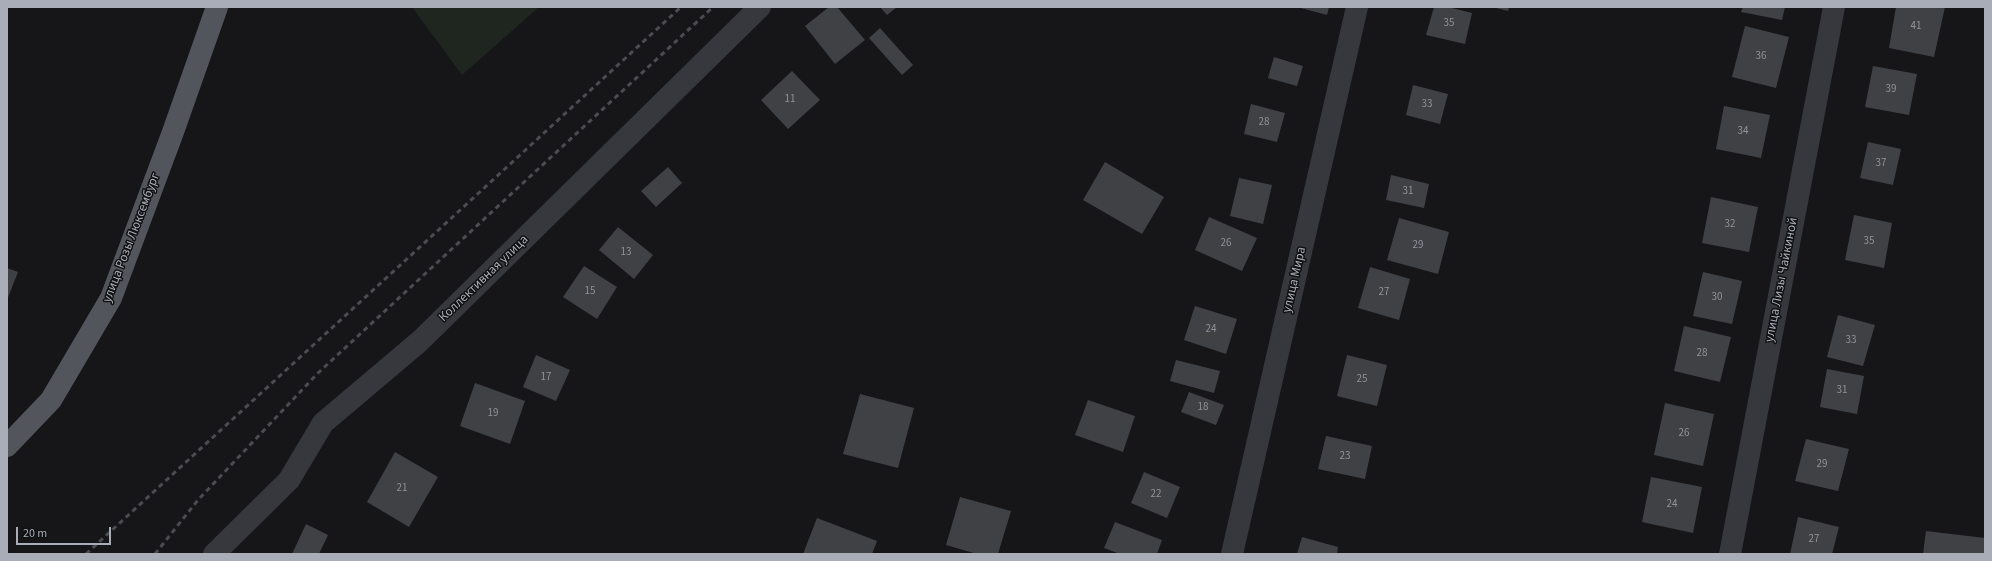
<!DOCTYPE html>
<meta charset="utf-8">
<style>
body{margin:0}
#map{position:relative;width:1992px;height:561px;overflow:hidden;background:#161618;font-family:"Source Sans 3",sans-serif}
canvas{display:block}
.frame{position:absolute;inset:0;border:8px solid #a8adb8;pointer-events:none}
.scale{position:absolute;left:16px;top:527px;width:95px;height:18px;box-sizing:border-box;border:2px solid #a8adb8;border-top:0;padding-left:5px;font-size:12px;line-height:14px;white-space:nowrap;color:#a8adb8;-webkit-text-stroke:3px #111113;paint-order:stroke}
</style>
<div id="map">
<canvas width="1992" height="561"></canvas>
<div class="frame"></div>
<div class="scale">20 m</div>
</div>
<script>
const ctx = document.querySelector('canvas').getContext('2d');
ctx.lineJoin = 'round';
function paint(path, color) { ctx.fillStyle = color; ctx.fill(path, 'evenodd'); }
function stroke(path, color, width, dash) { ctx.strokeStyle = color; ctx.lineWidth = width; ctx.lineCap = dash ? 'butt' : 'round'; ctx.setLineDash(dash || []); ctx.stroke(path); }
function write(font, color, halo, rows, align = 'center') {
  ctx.font = font + ' "Source Sans 3",sans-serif'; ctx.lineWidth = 3; ctx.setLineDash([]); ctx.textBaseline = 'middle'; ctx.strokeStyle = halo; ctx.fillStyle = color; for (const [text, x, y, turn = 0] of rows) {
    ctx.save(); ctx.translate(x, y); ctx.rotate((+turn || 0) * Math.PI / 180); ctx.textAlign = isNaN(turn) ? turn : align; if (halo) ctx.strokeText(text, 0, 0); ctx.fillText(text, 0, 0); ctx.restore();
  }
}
const green = new Path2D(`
 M412 7H539L462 75Z`);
const building = new Path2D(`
 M829 7H837L865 40 835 64 805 26Z
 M880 7H897L887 15Z
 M1297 7H1329L1327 15Z
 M1434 7H1448L1472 13 1465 44 1426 35Z
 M1492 7H1509L1508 11Z
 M1743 7H1785L1782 20 1741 12Z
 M1896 7H1945L1934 57 1889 48Z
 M1745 26 1789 37 1776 88 1732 77Z
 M880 28 913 65 902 75 869 38Z
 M1274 57 1303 66 1297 86 1268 78Z
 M1873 66 1917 74 1909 115 1865 107Z
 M792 71 820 100 788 129 761 100Z
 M1413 85 1448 94 1440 124 1406 115Z
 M1251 104 1285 113 1277 142 1244 134Z
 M1724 106 1770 115 1761 158 1716 149Z
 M1868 142 1901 149 1893 185 1860 178Z
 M1105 162 1164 197 1142 234 1083 200Z
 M668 167 682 183 656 207 641 191Z
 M1391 175 1429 184 1424 208 1386 200Z
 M1239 178 1272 185 1263 224 1230 216Z
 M1711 197 1758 207 1749 252 1702 243Z
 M1854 215 1892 223 1884 268 1845 260Z
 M1209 217 1257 238 1242 271 1195 250Z
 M1399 218 1449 232 1438 274 1387 260Z
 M618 227 653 255 634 279 599 250Z
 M584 266 617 287 597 319 563 297Z
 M1370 267 1410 279 1399 320 1358 308Z
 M7 268 18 272 7 300Z
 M1703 272 1742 281 1732 324 1693 316Z
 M1195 306 1237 319 1226 354 1184 340Z
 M1838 315 1875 325 1863 366 1827 357Z
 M1684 326 1731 337 1720 382 1674 371Z
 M536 355 570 370 556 401 523 387Z
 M1347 355 1387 365 1377 406 1337 396Z
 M1176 360 1220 371 1214 393 1170 381Z
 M1827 369 1864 376 1857 414 1820 407Z
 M475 383 525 401 510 444 460 426Z
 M1189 392 1224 405 1216 425 1181 412Z
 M860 394 914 408 898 468 843 454Z
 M1088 400 1135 416 1123 452 1075 435Z
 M1665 403 1714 414 1703 466 1654 455Z
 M1326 436 1372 446 1365 479 1318 469Z
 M1806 439 1849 449 1838 491 1795 481Z
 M395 452 438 477 409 527 367 502Z
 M1144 472 1180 487 1167 518 1131 503Z
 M1651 477 1702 487 1693 533 1642 522Z
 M960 497 1011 511 998 554H977L946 545Z
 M1798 517 1839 527 1832 554H1790Z
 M817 518 877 541 872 554H803Z
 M1115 522 1162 540 1157 554H1120L1104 548Z
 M306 524 328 535 319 554H292Z
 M1926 531 1985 538V554H1923Z
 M1302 537 1338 547 1337 554H1297Z`);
const minor = new Path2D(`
 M214 554 289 480 323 423 420 341 760 7
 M1232 554 1357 7
 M1730 554 1834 7`);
const major = new Path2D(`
 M7 446 51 400 111 298 173 132 217 7`);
const rail = new Path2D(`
 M86 554 681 7
 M155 554 198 500 318 373 713 7`);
const numberNames = [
 ["35",1449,24],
 ["41",1916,27],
 ["36",1761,57],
 ["39",1891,90],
 ["11",790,100],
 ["33",1427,105],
 ["28",1264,123],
 ["34",1743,132],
 ["37",1881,164],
 ["31",1408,192],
 ["32",1730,225],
 ["35",1869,242],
 ["26",1226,244],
 ["29",1418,246],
 ["13",626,253],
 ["15",590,292],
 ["27",1384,293],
 ["30",1717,298],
 ["24",1211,330],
 ["33",1851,341],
 ["28",1702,354],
 ["17",546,378],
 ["25",1362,380],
 ["31",1842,391],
 ["18",1203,408],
 ["19",493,414],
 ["26",1684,434],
 ["23",1345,457],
 ["29",1822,465],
 ["21",402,489],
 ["22",1156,495],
 ["24",1672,505],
 ["27",1814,540]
];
const streetNames = [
 ["улица Розы Люксембург",132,238,-69],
 ["Коллективная улица",484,279,-44],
 ["улица Мира",1295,280,-77],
 ["улица Лизы Чайкиной",1782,280,-79]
];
paint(green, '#1e261f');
paint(building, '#404145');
stroke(minor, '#37383d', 22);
stroke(major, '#53555c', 22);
stroke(rail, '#4a4c52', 3, [5, 4]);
write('11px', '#8e929b', null, numberNames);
write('13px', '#a8adb8', '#111113', streetNames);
</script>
